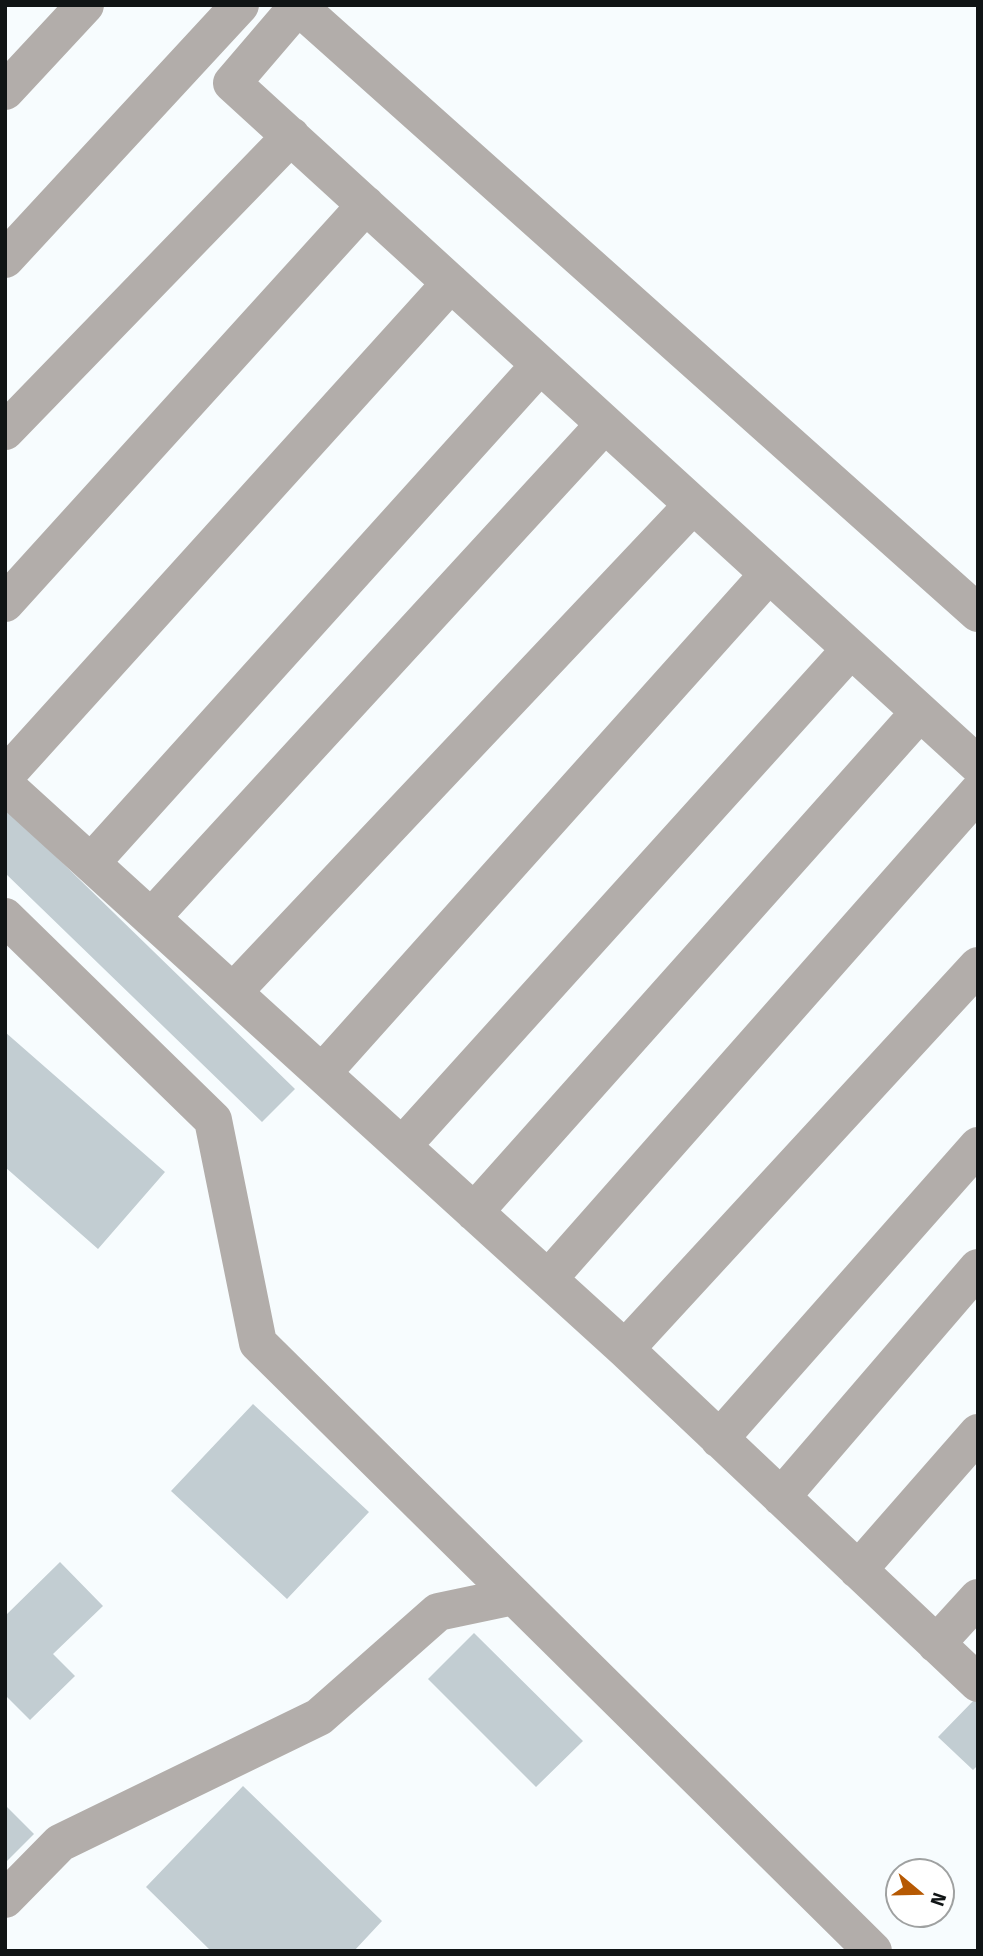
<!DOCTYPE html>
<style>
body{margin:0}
#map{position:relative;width:983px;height:1956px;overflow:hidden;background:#f7fcfe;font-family:"Fira Sans",sans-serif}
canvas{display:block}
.frame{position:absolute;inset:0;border:7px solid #101415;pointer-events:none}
.north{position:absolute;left:885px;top:1858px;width:70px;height:70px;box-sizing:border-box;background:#fff;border:2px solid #9fa1a1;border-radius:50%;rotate:109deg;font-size:19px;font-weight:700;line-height:28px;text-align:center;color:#101415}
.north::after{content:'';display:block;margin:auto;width:24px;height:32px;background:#b65903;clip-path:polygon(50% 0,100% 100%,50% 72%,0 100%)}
</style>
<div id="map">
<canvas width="983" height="1956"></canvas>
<div class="frame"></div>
<div class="north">N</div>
</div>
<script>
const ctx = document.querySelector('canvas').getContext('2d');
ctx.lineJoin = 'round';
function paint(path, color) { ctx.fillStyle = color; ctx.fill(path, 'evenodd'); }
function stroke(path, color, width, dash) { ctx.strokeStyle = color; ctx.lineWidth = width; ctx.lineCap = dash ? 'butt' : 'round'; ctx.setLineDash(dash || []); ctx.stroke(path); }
const building = new Path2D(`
 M5 807 295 1089 262 1122 5 873Z
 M5 1032 165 1172 98 1249 5 1167Z
 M253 1404 369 1512 287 1599 171 1491Z
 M60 1562 103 1606 53 1654 75 1676 30 1720 5 1695V1616Z
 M474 1633 583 1741 536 1787 428 1679Z
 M976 1698 978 1700V1765L973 1770 938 1737Z
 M243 1786 382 1921 354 1951H211L146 1887Z
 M5 1805 34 1834 5 1863Z`);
const minor = new Path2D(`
 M5 91 85 5
 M5 259 240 5
 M5 431 291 136
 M5 603 366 205
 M978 613 298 6 232 83 978 765
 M5 776 451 283
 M5 785 625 1349
 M98 855 540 365
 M5 917 213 1120 258 1343 873 1951
 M151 918 605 424
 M978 966 625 1349 978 1683
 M233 992 693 505
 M322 1073 769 574
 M402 1146 851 649
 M474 1212 920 712
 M548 1279 978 792
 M719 1439 978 1146
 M781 1497 978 1268
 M858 1570 978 1433
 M936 1644 978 1598
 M5 1899 60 1843 319 1717 438 1612 514 1596`);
paint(building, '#c2cdd2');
stroke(minor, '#b2adaa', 38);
</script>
